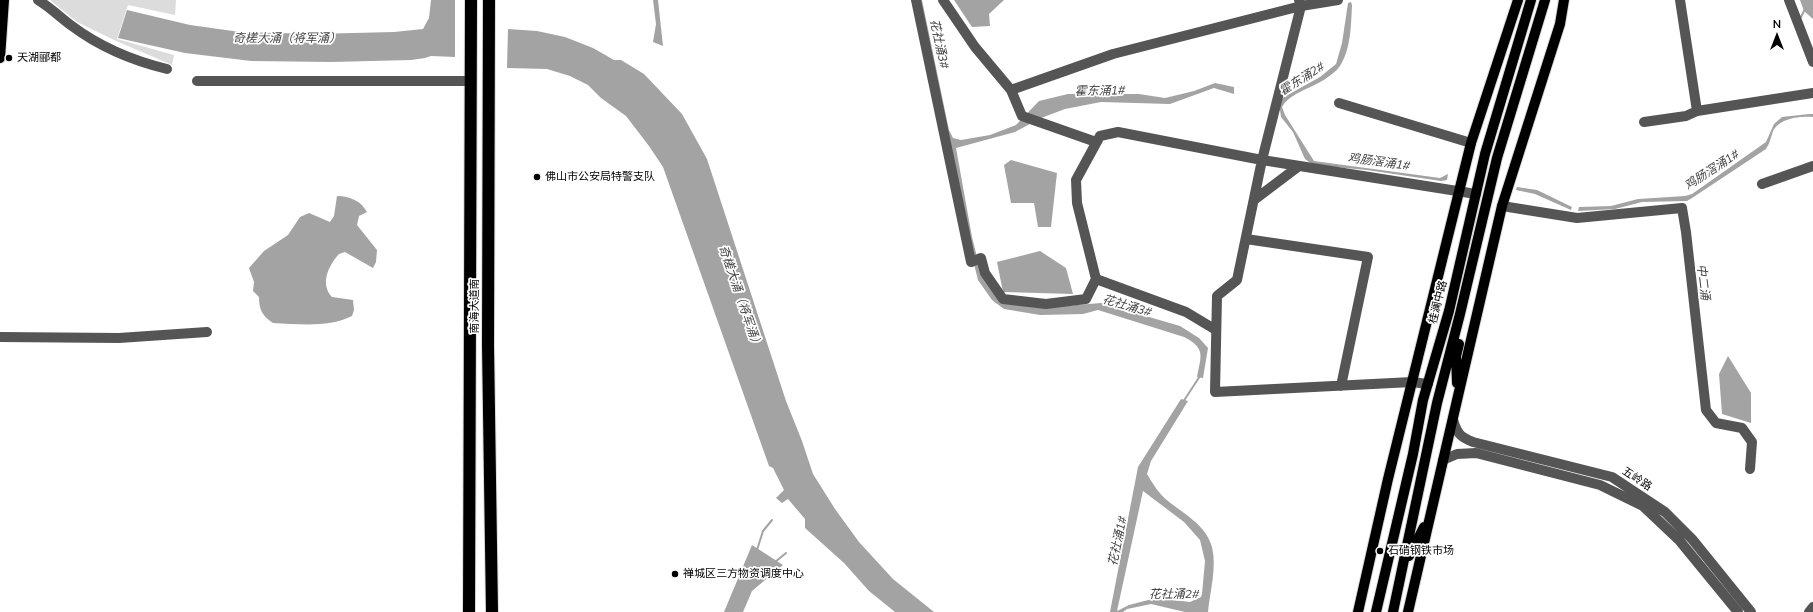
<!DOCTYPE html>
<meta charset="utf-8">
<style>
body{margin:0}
#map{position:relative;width:1813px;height:612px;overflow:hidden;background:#fff;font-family:Mulish,sans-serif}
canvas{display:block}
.north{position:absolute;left:1757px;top:16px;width:40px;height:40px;-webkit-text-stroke:3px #fff;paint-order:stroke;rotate:0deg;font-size:11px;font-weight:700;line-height:16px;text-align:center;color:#000}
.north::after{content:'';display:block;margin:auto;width:14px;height:18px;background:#000;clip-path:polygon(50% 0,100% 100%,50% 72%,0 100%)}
</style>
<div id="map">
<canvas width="1813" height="612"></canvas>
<div class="north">N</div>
</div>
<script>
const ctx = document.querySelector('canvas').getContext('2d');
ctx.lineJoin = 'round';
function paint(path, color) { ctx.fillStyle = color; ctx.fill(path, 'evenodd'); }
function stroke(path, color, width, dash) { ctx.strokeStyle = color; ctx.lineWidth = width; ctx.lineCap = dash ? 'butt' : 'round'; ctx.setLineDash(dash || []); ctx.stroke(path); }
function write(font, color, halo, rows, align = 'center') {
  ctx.font = font + ' Mulish,"Noto Sans SC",sans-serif'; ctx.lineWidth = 3.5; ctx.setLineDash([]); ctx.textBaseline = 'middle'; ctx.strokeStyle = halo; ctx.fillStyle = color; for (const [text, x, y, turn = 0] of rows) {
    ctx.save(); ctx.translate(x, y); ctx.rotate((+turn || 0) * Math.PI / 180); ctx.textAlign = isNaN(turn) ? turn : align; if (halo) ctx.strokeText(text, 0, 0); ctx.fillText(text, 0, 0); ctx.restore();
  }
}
const green = new Path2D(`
 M50 0H176L175 15 128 5 117 39 174 55 172 65 114 40 77 22Z`);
const water = new Path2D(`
 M431 0H455V57L431 56 425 58 411 60 331 62 251 61 185 53 118 38 127 10 190 25 240 32 313 34 394 32 423 29 429 18Z
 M653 0H658L663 46 653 42 656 24Z
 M918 0H922L949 130 953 138 961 140 990 135 1016 125 1039 101 1068 94H1139L1165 98 1194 91 1215 83 1234 87V94L1214 88 1170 104 1101 102 1065 109 1041 118 1015 132 956 148 972 237 981 273 997 295 1040 308 1101 303 1180 326 1199 338 1208 348 1203 378 1197 377C1201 356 1206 348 1184 337L1098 310 1083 314 1040 315 1004 309 992 300 978 280 959 204Z
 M954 0H1004L989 14 990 26 972 27Z
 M1800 0H1813V19L1804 11Z
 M1351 2 1352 5C1351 25 1351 49 1340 66 1333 76 1317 84 1306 89 1296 94 1288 97 1282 107L1285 115 1314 161 1440 178 1448 174 1447 180 1441 181 1367 170 1313 165 1305 159 1293 132 1281 117 1279 103 1284 97 1320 77 1336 64 1342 43 1348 3Z
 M508 29 537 31 565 37 593 48 614 60H621L644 74 682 114 707 159 786 401 802 441 813 474 835 509 859 542 893 579 934 612H895L869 591 844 563 805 528V519L788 499 782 503 776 498 784 490 773 468 769 466 663 167 649 146 626 116 601 98 588 85 570 76 547 69 507 68Z
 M1809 114H1813V117C1800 116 1780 118 1773 131 1771 137 1770 143 1766 149L1692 198 1687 201 1642 202 1615 209 1578 211 1579 207 1611 206 1638 199 1685 196 1692 194 1766 142 1774 124 1782 117Z
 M1011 160 1057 173 1051 227H1038L1034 203H1011L1004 165Z
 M1517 187 1537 190 1572 207 1571 210 1535 194 1516 190Z
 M337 196C350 196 361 201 367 212L359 216 357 225 377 250 376 262 373 268 345 252 339 254C328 266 320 284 332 297L353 300 354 310 352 316C328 328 299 324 273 323 262 316 259 309 259 297L253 291 254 282 249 268 264 251 288 235 300 217 309 213 330 222 334 216Z
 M1040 251 1066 268 1073 294 1003 292 997 262Z
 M1728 356 1751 393V423L1722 414 1719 374Z
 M1181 399 1188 401 1151 461 1147 474C1153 484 1159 494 1168 501 1184 514 1206 525 1212 547 1217 568 1210 591 1208 612H1185L1151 604 1127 609 1123 612H1110L1138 467ZM1143 491 1184 522 1200 540 1205 561 1202 594 1201 597 1190 602 1156 598 1129 605 1117 611Z
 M752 545 783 565 752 591 743 612H724Z`);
const stream = new Path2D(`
 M1801 17 1805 9
 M1183 402 1200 376
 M757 550 763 531 772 520
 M775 562 786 553`);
const minor = new Path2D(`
 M38 0C51 8 61 18 72 26 100 47 134 61 167 69
 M916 0 971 262 981 258 985 273 1003 299 1046 304 1086 299 1096 279
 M943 0 975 47 1011 90 1022 116 1096 142
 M1299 0 1301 6 1338 0
 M1680 0 1697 111 1813 93
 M1789 0 1813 62
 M197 81H470
 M1011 90 1113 54 1301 6 1262 160 1476 194
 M1339 103 1471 143
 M1644 122 1686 116 1697 111
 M1762 184 1813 166
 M1254 200 1299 166
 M1502 206 1577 218 1682 208 1686 232 1706 410 1716 423 1742 428 1752 442 1750 469
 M1246 239 1368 257 1341 386
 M1216 330 1186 312 1096 279 1077 203 1076 180 1100 136 1118 132 1262 160 1237 280 1217 296 1215 392 1412 382 1428 384
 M0 337 119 338 207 332
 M1453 420C1457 433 1460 437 1473 442L1612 477 1665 512 1692 539 1751 612
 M1443 460 1457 454 1476 453 1600 485 1643 506 1679 540 1738 612
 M1809 612 1813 607`);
const major = new Path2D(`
 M0 58 4 0
 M1457 383 1456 356 1459 344
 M1409 556 1424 527
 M1358 612 1388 479 1471 143 1518 0
 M1376 612 1413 454 1423 400 1449 311 1485 154 1531 0
 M1393 612 1437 403 1460 314 1497 158 1545 0
 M1408 612 1502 206 1560 24 1564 0`);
const highway = new Path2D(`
 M489 0 488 345 492 612
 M469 612 471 0`);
const markers = [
 [9,58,4,"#000"],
 [537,177,4,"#000"],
 [1380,551,4,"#000"],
 [675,574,4,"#000"]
];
const poiNames = [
 ["天湖郦都",17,58],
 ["佛山市公安局特警支队",545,177],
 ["石𬒔钢铁市场",1388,551],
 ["禅城区三方物资调度中心",683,574]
];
const streetNames = [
 ["桂澜中路",1438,302,-76],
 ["南海大道南",475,306,-90],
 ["五岭路",1637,479,33]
];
const waterNames = [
 ["奇槎大涌（将军涌）",287,38],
 ["花社涌3#",939,44,78],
 ["霍东涌2#",1302,79,-32],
 ["霍东涌1#",1100,91,-1],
 ["鸡肠滘涌1#",1379,162,8],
 ["鸡肠滘涌1#",1712,170,-33],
 ["中二涌",1703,282,83],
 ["奇槎大涌（将军涌）",740,297,71],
 ["花社涌3#",1127,306,16],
 ["花社涌1#",1118,541,-78],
 ["花社涌2#",1174,594]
];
paint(green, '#dcdcdc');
paint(water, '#a3a3a3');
stroke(stream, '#a3a3a3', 2);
stroke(major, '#dbdbdb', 12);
stroke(highway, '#dbdbdb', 14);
stroke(minor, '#555', 10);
stroke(major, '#000', 10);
stroke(highway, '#000', 12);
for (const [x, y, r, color] of markers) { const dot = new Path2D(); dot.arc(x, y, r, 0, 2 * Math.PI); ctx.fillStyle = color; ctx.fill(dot); stroke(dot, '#fff', 1.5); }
write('11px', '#000', '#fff', poiNames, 'left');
write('11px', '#000', '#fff', streetNames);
write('italic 12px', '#444', '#fff', waterNames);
</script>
